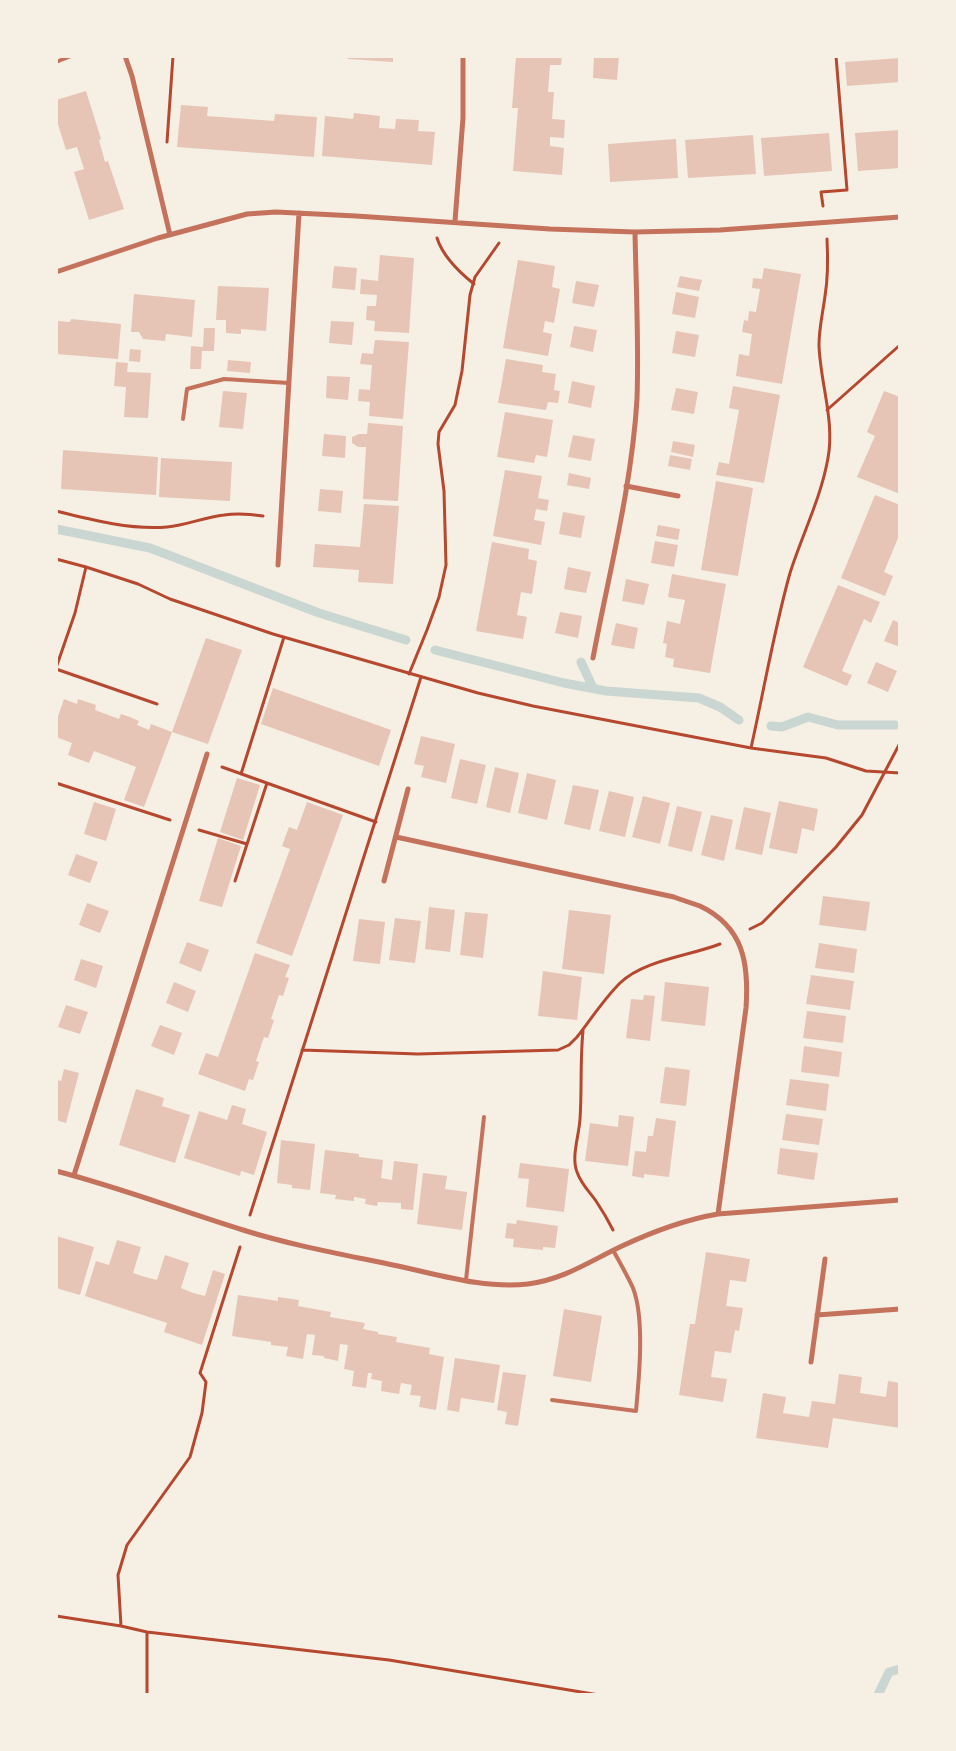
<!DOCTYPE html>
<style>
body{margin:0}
#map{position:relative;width:956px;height:1751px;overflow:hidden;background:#f6efe4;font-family:"Public Sans",sans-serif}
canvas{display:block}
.frame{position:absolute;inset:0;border:58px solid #f6efe4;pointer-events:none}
</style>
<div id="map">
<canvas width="956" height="1751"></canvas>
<div class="frame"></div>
</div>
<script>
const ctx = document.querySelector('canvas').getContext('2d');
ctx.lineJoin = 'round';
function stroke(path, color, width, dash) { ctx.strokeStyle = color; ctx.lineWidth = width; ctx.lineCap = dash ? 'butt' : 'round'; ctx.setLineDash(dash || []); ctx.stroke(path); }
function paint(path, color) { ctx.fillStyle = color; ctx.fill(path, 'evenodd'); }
const stream = new Path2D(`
 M56 529 150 548 319 613 406 640
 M435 650 564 683 606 691 699 698 720 707 739 720
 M581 662 593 688
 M771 726 782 727 808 717 838 725H895
 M878 1695 889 1672 900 1669`);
const building = new Path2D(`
 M347 56H393V62L348 59Z
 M516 56H562L561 65H550L548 92H554L552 119 565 120 564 138 550 137V146L564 148 562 175 513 171 518 108H512Z
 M594 56H619L617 80 593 78Z
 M900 58V82L847 86 845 62Z
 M86 91 101 139 99 140 105 162 108 161 124 209 89 220 74 172 84 169 77 147 66 150 56 118V100Z
 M181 105 208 107 207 116 274 121 275 114 317 117 314 157 177 147Z
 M354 113 380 116 379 128 395 129 396 119 419 120 418 131 435 132 432 165 322 156 325 116 353 119Z
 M900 130V168L858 171 855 133Z
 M829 133 832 171 764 176 761 138Z
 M753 135 756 174 688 178 685 140Z
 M676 139 678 178 610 182 608 144Z
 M380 255 414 258 409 333 374 331 375 321 366 320 367 306H376L377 295 360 294 361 279 378 281Z
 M518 260 555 266 552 287 560 289 554 323 545 321 543 332 552 334 548 356 503 348Z
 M334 266 357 268 355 290 332 288Z
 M764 268 801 274 782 384 736 376 739 354 749 356 752 334 742 332 744 320 748 321 749 311 756 312 760 289 752 288 753 278 762 279Z
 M680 276 702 280 699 291 677 287Z
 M576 281 599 285 594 307 572 303Z
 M218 286 269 288 266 331 241 329V334L226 333V320H216Z
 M676 292 699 297 695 318 672 314Z
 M134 294 195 300 192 337 166 334 165 341 143 339 139 332H131Z
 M71 319 121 324 118 359 56 354 58 321 70 322Z
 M331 321 354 322 352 345 329 343Z
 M574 326 597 330 593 352 570 347Z
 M204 328H215L214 351H202L201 369H190L191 346 203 347Z
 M676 331 699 335 695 357 672 353Z
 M375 340 409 342 403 419 369 416 370 402 358 401 359 389 370 390 372 365 360 364 362 353 373 354Z
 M130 349 141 350 140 362 129 361Z
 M506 359 543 365 542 372 556 374 554 390 560 391 558 403 548 402 546 410 498 403Z
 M228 360 251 362 250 373 227 371Z
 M116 362 128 363 127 372 151 373 148 418 124 417 126 387 114 386Z
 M327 376 350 377 348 400 326 398Z
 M572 381 595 386 591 408 568 403Z
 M733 386 780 395 764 483 716 475 719 462 729 464 739 410 729 408Z
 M676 388 698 392 694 414 671 410Z
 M223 391 247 393 243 429 219 427Z
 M884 391 900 397V494L857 477 875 436 867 432Z
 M505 412 553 420 547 457 536 455 534 463 497 457Z
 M368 423 403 426 398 501 363 499 366 447H358L352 443V437L359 434H367Z
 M324 434 346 436 345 458 322 456Z
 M573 435 595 439 591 461 568 457Z
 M673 441 695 445 693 457 671 452Z
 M63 450 158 457 156 495 61 489Z
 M670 455 692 459 690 470 668 466Z
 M161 458 232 462 230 501 159 497Z
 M505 470 542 476 538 498 549 500 547 511 536 509 534 520 545 522 541 545 493 536Z
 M569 473 591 478 589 489 567 485Z
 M716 481 753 488 738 576 701 570Z
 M320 489 343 491 341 513 318 511Z
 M875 495 900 505V533L884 572 893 576 885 596 841 578Z
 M364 504 399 506 393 584 358 582 359 570 313 567 315 544 360 547Z
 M563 512 585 516 581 538 559 534Z
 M658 525 680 529 678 540 656 536Z
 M655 541 678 545 674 567 651 563Z
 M492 542 529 549 528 559 537 561 532 594 521 592 517 615 527 617 523 639 476 631Z
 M568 567 591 572 586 593 564 589Z
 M672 574 726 584 710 673 673 667 674 659 665 657 667 644 663 643 667 621 680 624 685 600 668 597Z
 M626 579 649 584 644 605 622 601Z
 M838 585 880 602 871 623 864 619 842 671 852 675 847 686 803 667Z
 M560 612 582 616 578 638 555 633Z
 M893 620 900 623V647L884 641Z
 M616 623 638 628 634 649 611 645Z
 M206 638 242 650 208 744 172 732Z
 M876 662 897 671 888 692 867 683Z
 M273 688 391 730 379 766 261 724Z
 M64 699 77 704 78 699 96 705 95 710 119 719 121 714 130 717 139 721 137 725 149 730 151 724 172 732 144 807 124 800 136 767 94 751 89 763 68 755 72 743 56 737V722Z
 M421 736 455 744 446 783 421 777 424 766 414 764Z
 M460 759 486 765 477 804 451 798Z
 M495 767 519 773 510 813 486 807Z
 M527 773 556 780 547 820 518 813Z
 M237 778 260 785 243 840 220 832Z
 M573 785 599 790 590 830 564 824Z
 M609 791 634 797 625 837 599 831Z
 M643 796 670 803 660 844 632 837Z
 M779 801 818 809 814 831 802 828 797 854 769 848Z
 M94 802 116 809 106 841 84 834Z
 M307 802 343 815 292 956 256 943 290 849 282 846 289 827 297 830Z
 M677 806 702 812 692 852 668 846Z
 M744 807 771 813 762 855 735 849Z
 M711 815 733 820 724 861 701 855Z
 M218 838 241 846 222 907 199 901Z
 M76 854 98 862 90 883 68 875Z
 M823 896 870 902 866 931 819 925Z
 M87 903 109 911 100 933 79 925Z
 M429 907 455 910 450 952 425 949Z
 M569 910 611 915 604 974 562 969Z
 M465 912 488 914 483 958 460 955Z
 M395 918 421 921 415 963 389 960Z
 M359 919 385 922 380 964 353 961Z
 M187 942 209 950 201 972 179 963Z
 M819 943 857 949 854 973 815 968Z
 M255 953 290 965 285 977 289 978 283 996 279 995 271 1019 274 1020 268 1038 264 1037 256 1061 259 1062 253 1080 249 1079 245 1091 198 1074 206 1053 218 1057Z
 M81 959 103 966 96 988 74 980Z
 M543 971 582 977 577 1020 538 1016Z
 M811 975 854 981 850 1010 806 1004Z
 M174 982 196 991 188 1012 166 1003Z
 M665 982 709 987 705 1026 661 1021Z
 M644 995 655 996 650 1041 626 1038 631 999 643 1000Z
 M66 1005 88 1012 80 1034 58 1027Z
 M807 1011 846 1016 843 1043 803 1038Z
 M160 1025 182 1033 174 1055 151 1046Z
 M804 1046 842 1052 839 1077 801 1072Z
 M665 1067 690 1070 686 1106 660 1103Z
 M64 1069 79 1073 66 1123 56 1120V1080L61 1081Z
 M790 1079 829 1084 826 1111 786 1105Z
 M136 1089 164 1098 162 1106 190 1115 175 1163 119 1145Z
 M232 1105 246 1109 242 1124 267 1132 254 1175 241 1171 240 1176 184 1158 199 1111 227 1120Z
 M786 1114 823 1119 819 1145 782 1140Z
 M619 1115 634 1117 628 1166 585 1161 590 1123 618 1127Z
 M656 1118 676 1121 669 1177 644 1174V1178L632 1176 635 1151 646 1152 648 1136H653Z
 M281 1140 315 1144 310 1190 292 1188V1185L277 1183Z
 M780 1148 818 1153 814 1180 777 1174Z
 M325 1150 359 1154V1157L383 1160 381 1178 392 1180 394 1161 418 1164 413 1210 401 1209V1203L378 1202 377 1206 365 1204 366 1199 354 1197V1201L335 1199 336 1195 320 1193Z
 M520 1163 569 1169 564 1212 526 1207 529 1179 518 1178Z
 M423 1173 447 1176 445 1189 467 1192 462 1230 417 1224Z
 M517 1220 558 1226 555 1248 543 1247V1250L513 1247 514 1239 505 1238 507 1223 516 1224Z
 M56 1236 94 1247 80 1295 56 1288Z
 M117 1240 141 1247 133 1273 145 1277 157 1280 165 1255 189 1263 181 1288 193 1293 205 1296 213 1270 225 1274 202 1345 164 1332 167 1323 85 1296 96 1261 109 1265Z
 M706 1252 750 1259 746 1282 730 1280 726 1306 743 1308 739 1331 735 1330 731 1353 715 1351 711 1377 727 1379 723 1402 679 1395 690 1324H695Z
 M238 1295 278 1301V1297L299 1300 298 1306 331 1312 330 1317 365 1323 363 1329 378 1332V1334L397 1337 396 1342 430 1348 429 1354 444 1357 436 1410 419 1407 421 1396 410 1395 412 1385 401 1383 399 1394 381 1391 382 1381 371 1379 372 1373H368L366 1388 352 1386 354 1371 344 1369 348 1345 340 1344 338 1361 324 1358V1356L312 1355 315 1335 307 1334 303 1359 286 1356 288 1347 271 1345V1342L232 1336Z
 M564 1309 602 1316 591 1382 553 1376Z
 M455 1358 500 1365 494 1403 461 1398 459 1412 447 1410Z
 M503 1372 526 1375 518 1426 505 1424 507 1412 497 1410Z
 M839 1374 862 1377 860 1393 886 1397 888 1381 900 1383V1428L833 1418 828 1448 756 1438 763 1393 786 1397 783 1413 809 1417 812 1401 835 1404Z`);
const path = new Path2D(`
 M167 142 173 56
 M823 206 821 192 847 190 836 56
 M437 238C443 257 459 272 474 284
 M827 410 900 345
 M56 511C92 520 131 530 167 527 187 525 205 517 224 515 237 513 250 514 263 516
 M56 559 86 567 138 584 170 599 273 634 478 693 533 706 751 748 826 758 866 771 900 773
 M56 668 75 613 86 567
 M56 669 157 704
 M409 674 427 630 439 597 446 565 444 491 438 444 439 432 455 405 462 371 470 295 475 277 499 243
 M751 748C764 690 774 630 790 573 802 535 821 498 828 458 835 421 820 382 819 345 819 328 823 312 825 296 828 278 828 258 827 239
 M222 767 376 822
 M241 774 284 637
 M56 783 170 820
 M199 830 247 844
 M235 881 267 783
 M750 929 762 923 769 916 836 847 862 815 900 743
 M583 1031C580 1060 582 1090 580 1119 579 1136 571 1157 577 1172 581 1184 589 1191 596 1201 602 1210 608 1220 613 1230
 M302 1050 418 1054 558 1050 569 1045 577 1037C591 1019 604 999 620 983 644 960 689 956 720 944
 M250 1215 421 677
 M56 1616 121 1626 147 1632 389 1660 599 1695
 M121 1626 118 1575 127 1545 190 1457 202 1413 206 1382 200 1373 240 1247
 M147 1695V1632`);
const service = new Path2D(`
 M56 62 71 56
 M183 419 187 389 224 379 289 383
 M466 1280 484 1117
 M552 1400 636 1411C639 1378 645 1319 633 1288 627 1275 620 1263 613 1250`);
const minor = new Path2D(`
 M125 56 132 76 170 235
 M455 221 463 118V56
 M56 272 158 238 247 214 276 212 356 216 550 229 635 232 720 230 900 217
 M626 486 678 496
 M278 565 299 213
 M593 658C609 573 632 485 637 399 639 343 636 287 635 232
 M396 837 674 897C682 900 691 903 700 906 744 927 749 964 746 1008L718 1214
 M384 881 408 789
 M56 1171C119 1187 181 1211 243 1230 294 1246 346 1255 398 1266 440 1275 485 1289 528 1284 565 1279 590 1261 622 1246 654 1231 683 1220 718 1214L900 1200
 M74 1175 207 754
 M817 1315 900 1309
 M811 1362 825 1259`);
stroke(stream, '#c9d6d2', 9);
paint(building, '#e6c5b7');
stroke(path, '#b5482f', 3);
stroke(service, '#c5725c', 4);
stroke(minor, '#c5725c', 5);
</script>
